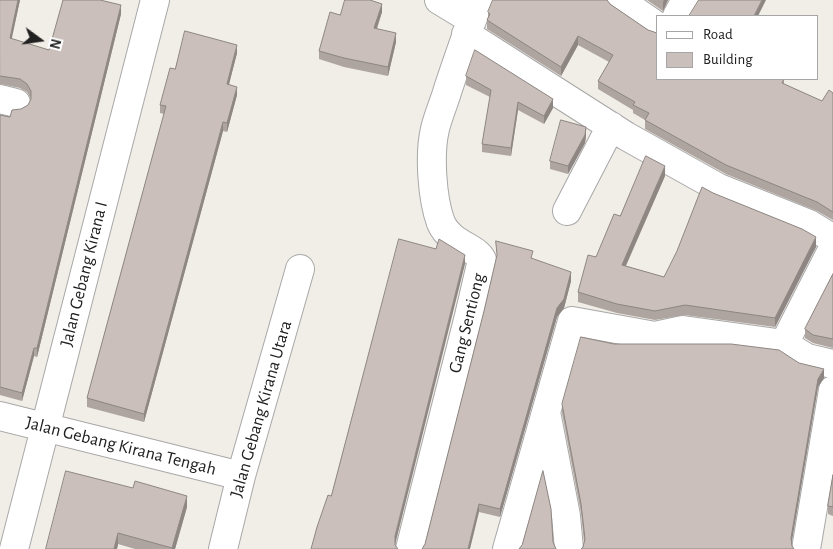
<!DOCTYPE html>
<style>
body{margin:0}
#map{position:relative;width:833px;height:549px;overflow:hidden;background:#f1ede7;font-family:"Alegreya Sans",sans-serif}
canvas{display:block}
.legend{position:absolute;left:656px;top:15px;width:162px;height:65px;box-sizing:border-box;background:#fff;border:1px solid #a6a6a6;margin:0;padding:6px 9px;list-style:none;font-size:15px;color:#212121}
.legend li{display:flex;align-items:center;gap:10px;height:25px}
.legend b{width:25px;border:1px solid #a6a6a6}
.north{position:absolute;left:15px;top:15px;width:50px;height:50px;-webkit-text-stroke:4px #fff;paint-order:stroke;rotate:104deg;font-size:14px;font-weight:700;line-height:20px;text-align:center;color:#212121}
.north::after{content:'';display:block;margin:auto;width:18px;height:22px;background:#212121;clip-path:polygon(50% 0,100% 100%,50% 72%,0 100%)}
</style>
<div id="map">
<canvas width="833" height="549"></canvas>
<ul class="legend">
<li><b style="height:6px;background:#fff"></b>Road</li>
<li><b style="height:14px;background:#cabfba"></b>Building</li>
</ul>
<div class="north">N</div>
</div>
<script>
const ctx = document.querySelector('canvas').getContext('2d');
ctx.lineJoin = 'round';
function stroke(path, color, width, dash) { ctx.strokeStyle = color; ctx.lineWidth = width; ctx.lineCap = dash ? 'butt' : 'round'; ctx.setLineDash(dash || []); ctx.stroke(path); }
function paint(path, color) { ctx.fillStyle = color; ctx.fill(path, 'evenodd'); }
function write(font, color, halo, rows, align = 'center') {
  ctx.font = font + ' "Alegreya Sans",sans-serif'; ctx.lineWidth = 5; ctx.setLineDash([]); ctx.textBaseline = 'middle'; ctx.strokeStyle = halo; ctx.fillStyle = color; for (const [text, x, y, turn = 0] of rows) {
    ctx.save(); ctx.translate(x, y); ctx.rotate((+turn || 0) * Math.PI / 180); ctx.textAlign = isNaN(turn) ? turn : align; if (halo) ctx.strokeText(text, 0, 0); ctx.fillText(text, 0, 0); ctx.restore();
  }
}
const minor = new Path2D(`
 M439 0 472 20
 M619 0 657 26
 M677 16 686 0
 M466 34 626 136 719 188 809 224 827 235 832 240 833 245
 M0 99 16 103
 M567 211 611 126
 M833 248 784 344 807 358 833 364
 M0 416 241 476
 M547 417 566 516 569 549
 M14 549 155 0
 M223 549 241 476 300 269
 M410 549 469 316 482 260C478 248 450 244 441 223 432 199 429 154 435 129 438 116 444 103 448 89 458 59 468 29 480 0
 M507 549 572 321 655 336 683 330 784 344
 M806 549 833 390`);
const wall = new Path2D(`
 M0 0H20L11 39 49 50 121 14 37 357 34 356 22 401 0 395V115L10 117 28 105 31 99 27 92 20 88 0 84Z
 M647 0H668L663 11Z
 M610 4 648 30 784 79V84L822 101 833 93V220L817 211 726 174 645 129V120L633 113V110L598 89V81L609 62 578 45 561 76 487 29V20L488 17V12Z
 M382 12 377 29 396 42 388 76 344 67 319 59V51L340 15Z
 M237 53 229 84 237 95 227 132 223 131 144 422 87 407V398L164 114 160 113V105L175 69Z
 M466 76 553 108 544 124 518 110 511 156 482 152V144L490 97 466 85Z
 M586 136 585 143 568 174 550 169V161Z
 M665 176 626 266 664 277 816 247 775 327 685 315 655 320 617 313 578 302V292L596 257 620 216Z
 M496 241 533 259 571 281 564 308 557 317 500 517 479 512 425 544 484 311 497 258Z
 M833 274V348L813 343 805 338V329Z
 M614 344 824 378 818 387 791 543 792 546 583 547 584 542 581 513 562 413V404Z
 M833 475V516L828 514V506Z
 M187 507 175 549H135L118 544 117 549H46Z`);
const shadedWall = new Path2D(`
 M18 0H20L10 47V38Z
 M664 0H668L663 11V2Z
 M762 0H766L758 16H754Z
 M382 4V12L374 36V28Z
 M121 5V14L37 357V348Z
 M396 33V42L388 76V67Z
 M578 36V45L561 76V67Z
 M237 45V53L227 92V84Z
 M237 87V95L227 132V123Z
 M553 99V108L544 124V116Z
 M518 102V110L511 156V148Z
 M223 122V131L144 422V414Z
 M586 127V136L585 143 568 174V166Z
 M665 166V176L622 274V265Z
 M816 237V247L775 327V318Z
 M465 255V264L395 545V536Z
 M571 272V281L564 308 557 317 500 517V509L557 308Z
 M34 348V356L22 401V393Z
 M824 369V378L818 387 791 547V538L818 379Z
 M187 496V507L175 549H172Z
 M479 504V512L470 549H468Z
 M118 533V544L117 549H114Z`);
const building = new Path2D(`
 M0 0H18L10 38 49 50 63 0H100L121 5 37 348H34L22 393 0 387V115L10 117 12 110 21 109 28 105 31 99V91L27 84 20 79 0 76Z
 M345 0H370L382 4 374 28 396 33 388 67 344 58 319 51 330 12 340 15Z
 M493 0H607L610 4 648 30 657 33V79H784L782 83 822 101 829 90 833 93V212L817 202 726 165 645 120 649 113 633 105 635 102 598 81 613 55 578 36 561 67 487 20 490 14 488 12Z
 M699 0H762L754 16H689Z
 M185 31 237 45 227 84 237 87 227 123 223 122 144 414 87 398 166 106 160 105 170 68 175 69Z
 M475 50 553 99 544 116 518 102 511 148 482 144 491 90 466 76Z
 M561 120 586 127 585 135 568 166 550 161Z
 M646 156 665 166 622 265 664 277 677 251 702 187 713 193 802 229 816 237 775 318 685 305 655 311 617 304 578 292 588 255 596 257 614 214 620 216Z
 M399 239 436 249 439 239 465 255 395 536V545L398 549H311L317 527 328 495 331 496Z
 M496 241 533 251 531 258 571 272 564 299 557 308 500 509 479 504 468 549H422L425 544 484 311 497 255Z
 M833 274V339L813 335 805 329Z
 M581 337 614 344H731L779 350 799 363 824 369 818 379 791 538 792 546 794 549H581L583 547 585 539 581 504 562 404Z
 M66 471 133 488 135 481 187 496 172 548 118 533 114 549H46Z
 M543 471 551 509 553 542 556 549H519L522 545Z
 M833 475V507L828 506Z`);
const streetNames = [
 ["Jalan Gebang Kirana I",84,274,-76],
 ["Gang Sentiong",467,323,-76],
 ["Jalan Gebang Kirana Utara",261,409,-74],
 ["Jalan Gebang Kirana Tengah",121,446,14]
];
stroke(minor, '#a8a8a8', 30);
stroke(minor, '#fff', 28);
paint(wall, '#aea4a0');
paint(shadedWall, '#8d8682');
paint(building, '#cabfba');
stroke(building, '#8d8682', 1);
write('18px', '#212121', '#fff', streetNames);
</script>
